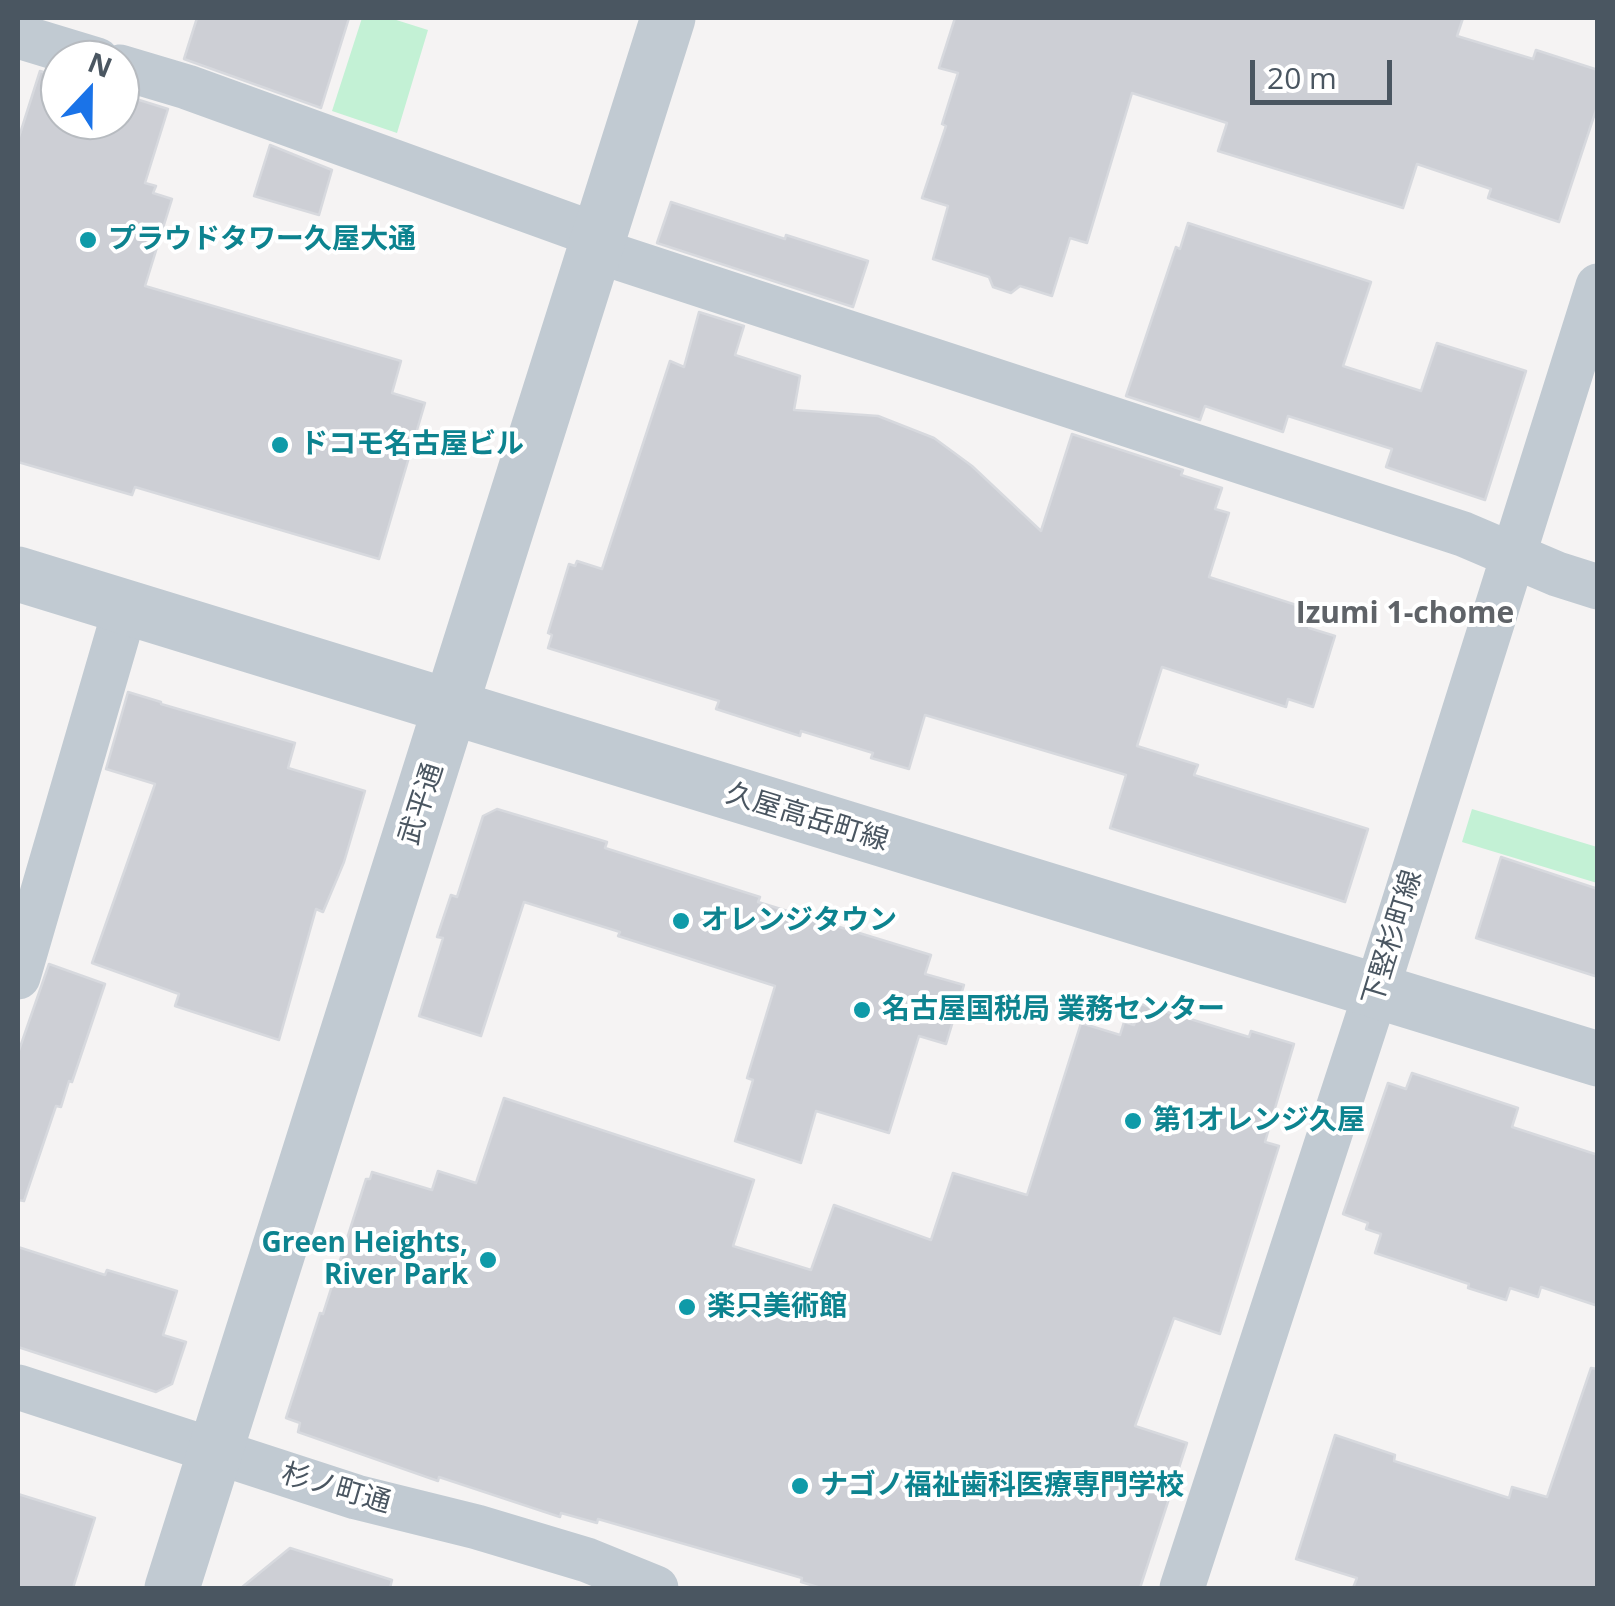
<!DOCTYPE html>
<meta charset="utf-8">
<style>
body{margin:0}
#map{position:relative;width:1615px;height:1606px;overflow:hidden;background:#f5f3f3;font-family:"Open Sans",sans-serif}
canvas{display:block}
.frame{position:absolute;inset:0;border:20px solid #4a5661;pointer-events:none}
.north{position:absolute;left:40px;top:40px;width:100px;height:100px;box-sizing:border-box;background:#fff;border:2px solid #b7bbc0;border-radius:50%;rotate:22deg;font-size:28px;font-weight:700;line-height:40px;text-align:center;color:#4a5661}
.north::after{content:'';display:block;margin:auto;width:35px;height:45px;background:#1a73e8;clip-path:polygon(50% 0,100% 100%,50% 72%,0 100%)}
.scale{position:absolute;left:1250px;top:60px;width:142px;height:45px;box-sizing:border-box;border:5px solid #4a5661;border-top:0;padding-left:12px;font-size:30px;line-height:35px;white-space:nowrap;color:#4a5661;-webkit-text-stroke:8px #fff;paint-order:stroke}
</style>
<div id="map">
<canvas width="1615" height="1606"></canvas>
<div class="frame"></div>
<div class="north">N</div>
<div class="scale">20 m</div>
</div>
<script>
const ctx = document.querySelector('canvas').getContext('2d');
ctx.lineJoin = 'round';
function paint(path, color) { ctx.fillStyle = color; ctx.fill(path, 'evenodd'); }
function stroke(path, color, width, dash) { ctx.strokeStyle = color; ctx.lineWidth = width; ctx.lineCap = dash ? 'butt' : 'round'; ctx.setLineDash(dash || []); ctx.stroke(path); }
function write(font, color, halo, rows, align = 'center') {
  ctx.font = font + ' "Open Sans","Noto Sans JP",sans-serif'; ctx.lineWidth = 8; ctx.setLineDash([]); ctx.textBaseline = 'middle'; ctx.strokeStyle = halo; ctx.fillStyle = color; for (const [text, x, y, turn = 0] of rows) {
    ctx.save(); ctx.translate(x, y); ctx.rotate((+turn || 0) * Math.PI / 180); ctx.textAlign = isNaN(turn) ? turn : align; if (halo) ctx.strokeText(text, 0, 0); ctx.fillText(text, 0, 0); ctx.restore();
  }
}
const green = new Path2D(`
 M362 18H390L428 30 397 133 332 111Z
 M1472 809 1597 847V883L1462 842Z`);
const building = new Path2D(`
 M197 18H349L321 108 184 59Z
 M955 18H1463L1457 36 1533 59 1536 50 1598 70V104L1559 222 1488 198 1491 189 1417 164 1403 208 1218 151 1227 123 1132 93 1087 243 1070 238 1052 296 1020 286 1011 293 993 287 989 277 933 259 948 206 922 198 946 126 942 124 958 73 939 68Z
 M40 71 60 77V120H120V94L168 109 145 183 156 186 153 193 172 199 145 286 401 361 392 393 425 403 379 559 135 487 132 495 18 462V140Z
 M270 145 332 170 319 215 254 196Z
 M671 202 785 239 786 235 868 261 853 307 657 243Z
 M1188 223 1371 282 1343 366 1421 391 1437 343 1526 371 1485 500 1386 467 1392 449 1288 416 1283 432 1205 406 1200 420 1126 396 1176 247 1180 249Z
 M699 312 744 326 735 355 800 376 794 410 878 416 934 438 972 466 1041 531 1072 434 1183 470 1181 475 1222 488 1215 509 1229 513 1209 577 1315 611 1309 628 1335 636 1313 707 1288 699 1286 707 1162 667 1137 746 1198 765 1194 775 1368 829 1345 902 1110 828 1126 775 925 715 909 769 871 758 873 753 801 731 800 736 716 709 719 701 548 648 552 635 548 633 569 564 575 566 577 561 602 569 670 361 684 367Z
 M128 692 161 702V704L295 743 288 768 365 791 344 862 323 912 316 909 279 1040 175 1006 179 994 92 963 155 784 106 769Z
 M497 809 607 842 605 848 760 897 758 902 931 955 925 974 964 985 946 1044 919 1036 889 1133 816 1111 801 1163 735 1141 753 1080 747 1078 775 986 618 936 620 932 524 902 481 1036 419 1016 443 938 437 937 451 895 457 897 483 816Z
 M1501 857 1598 889V977L1476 938Z
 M49 964 105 984 72 1082 69 1081 61 1107 56 1106 24 1201 18 1200V1053Z
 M1141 1004 1249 1037 1251 1031 1294 1044 1265 1142 1279 1146 1220 1334 1174 1318 1135 1426 1187 1443 1140 1588H821L801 1582 802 1578 598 1519 597 1523 561 1513 560 1517 439 1477 438 1481 298 1432 300 1423 286 1418 320 1313 323 1314 366 1179H370L372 1172 432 1190 438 1171 476 1183 504 1098 754 1180 733 1246 811 1270 834 1205 931 1240 953 1173 1027 1195 1081 1023 1120 1035 1124 1022 1134 1025Z
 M1412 1073 1518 1108 1512 1127 1598 1155V1306L1541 1287 1538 1297 1510 1288 1506 1300 1468 1288 1469 1284 1375 1253 1381 1234 1366 1229 1368 1223 1343 1214 1388 1083 1406 1089Z
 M18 1247 105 1275 107 1270 177 1291 163 1335 186 1342 172 1384 156 1392 18 1347Z
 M1591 1368 1598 1369V1588H1353L1357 1578 1296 1559 1335 1435 1395 1455 1394 1461 1509 1498 1512 1487 1547 1497Z
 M18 1494 95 1518 73 1588H18Z
 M290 1548 392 1580 390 1588H241Z`);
const minor = new Path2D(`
 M18 36 97 60
 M120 67 187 87 599 236
 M595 250 1463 534 1557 574 1598 587
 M18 977 126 606
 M18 1387 356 1497 477 1527 587 1560 656 1588
 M1182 1588 1376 992 1598 286`);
const tertiary = new Path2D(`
 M18 574 1598 1059
 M172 1588 668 18`);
const markers = [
 [88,240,10,"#0f9aa8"],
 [280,445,10,"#0f9aa8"],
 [681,921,10,"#0f9aa8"],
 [862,1010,10,"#0f9aa8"],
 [1133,1121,10,"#0f9aa8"],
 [488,1260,10,"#0f9aa8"],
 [687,1307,10,"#0f9aa8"],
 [800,1486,10,"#0f9aa8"]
];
const cultureNames = [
 ["プラウドタワー久屋大通",108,240],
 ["ドコモ名古屋ビル",300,445],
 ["オレンジタウン",701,921],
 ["名古屋国税局 業務センター",882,1010],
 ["第1オレンジ久屋",1153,1121],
 ["Green Heights,",468,1244,"right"],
 ["River Park",468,1276,"right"],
 ["楽只美術館",707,1307],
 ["ナゴノ福祉歯科医療専門学校",820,1486]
];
const streetNames = [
 ["武平通",422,804,-72],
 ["久屋高岳町線",807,818,17],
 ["下竪杉町線",1393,938,-73],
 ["杉ノ町通",336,1489,16]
];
const neighbourhoodNames = [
 ["Izumi 1-chome",1405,614]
];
paint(green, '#c3f1d5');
paint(building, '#cdcfd5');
stroke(building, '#d7d9de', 2.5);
stroke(minor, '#c1cad2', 45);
stroke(tertiary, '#c1cad2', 55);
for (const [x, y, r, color] of markers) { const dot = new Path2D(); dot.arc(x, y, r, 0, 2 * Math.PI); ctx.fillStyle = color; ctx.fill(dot); stroke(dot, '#fff', 4); }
write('bold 28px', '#0d838f', '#fff', cultureNames, 'left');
write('28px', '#4a5661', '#fff', streetNames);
write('bold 30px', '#5f6368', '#fff', neighbourhoodNames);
</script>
